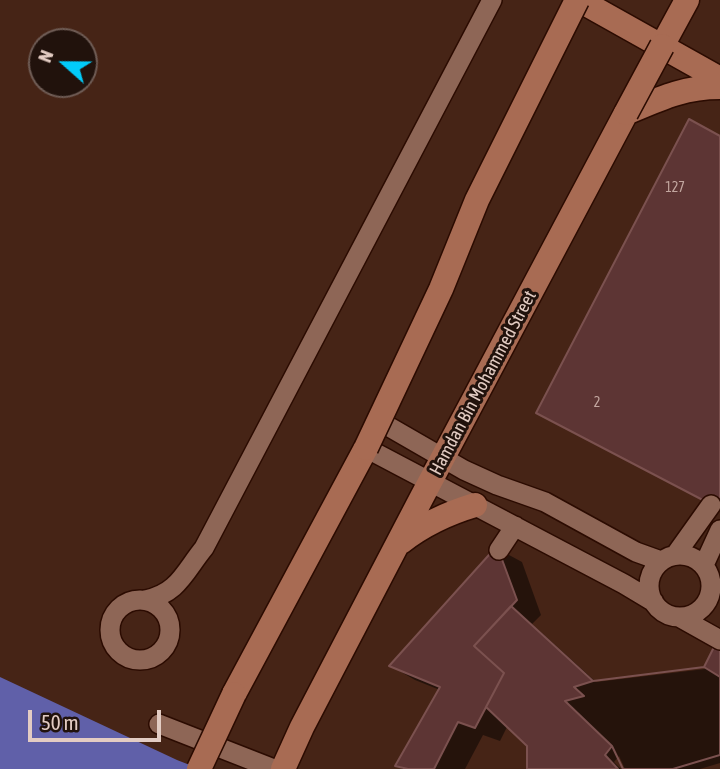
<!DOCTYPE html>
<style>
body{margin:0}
#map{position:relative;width:720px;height:769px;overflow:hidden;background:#462416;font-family:"Asap Condensed",sans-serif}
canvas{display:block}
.north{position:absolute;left:28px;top:28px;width:70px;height:70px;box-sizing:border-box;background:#21120c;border:2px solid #6f5c55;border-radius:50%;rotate:291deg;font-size:19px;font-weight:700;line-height:28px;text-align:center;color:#e3ccc3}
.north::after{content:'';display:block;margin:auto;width:24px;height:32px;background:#02cbf9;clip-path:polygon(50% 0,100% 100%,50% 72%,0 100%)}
.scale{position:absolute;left:28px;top:710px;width:133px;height:32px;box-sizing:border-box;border:4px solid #e3ccc3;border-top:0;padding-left:9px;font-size:21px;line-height:24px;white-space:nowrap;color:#e3ccc3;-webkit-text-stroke:5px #21120c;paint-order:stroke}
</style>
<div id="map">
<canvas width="720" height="769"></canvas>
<div class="north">N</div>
<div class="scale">50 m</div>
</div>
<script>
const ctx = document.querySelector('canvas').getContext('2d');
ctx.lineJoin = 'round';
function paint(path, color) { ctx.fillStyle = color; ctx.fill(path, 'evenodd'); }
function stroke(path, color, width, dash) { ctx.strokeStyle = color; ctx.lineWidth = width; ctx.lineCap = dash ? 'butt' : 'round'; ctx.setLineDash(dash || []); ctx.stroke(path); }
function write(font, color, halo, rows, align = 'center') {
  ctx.font = font + ' "Asap Condensed",sans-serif'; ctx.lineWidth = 6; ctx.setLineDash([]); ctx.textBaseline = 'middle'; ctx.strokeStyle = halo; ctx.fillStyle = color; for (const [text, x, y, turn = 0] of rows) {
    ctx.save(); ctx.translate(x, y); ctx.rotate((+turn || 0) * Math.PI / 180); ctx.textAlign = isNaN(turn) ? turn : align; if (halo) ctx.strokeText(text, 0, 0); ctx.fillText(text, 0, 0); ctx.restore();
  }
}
const water = new Path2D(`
 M0 677 177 760 200 769H0Z`);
const shadow = new Path2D(`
 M498 549 522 562 541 615 532 624 596 682 705 669 720 639V763L700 769H625L619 756 614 762 621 769H529V745L508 725 500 741 483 735 465 769H403L397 766 440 690 415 680 391 666Z`);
const building = new Path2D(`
 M689 119 720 136V509L536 413Z
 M497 546 517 600 474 646 504 673 475 728 458 722 434 769H408L395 766 440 687 389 666Z
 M511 606 593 681 574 687 584 696 565 701 612 746 605 755 618 769H527V746L486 707 504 673 474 646Z
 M720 635V755L673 769H623L612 746 565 701 584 696 574 687 593 681 704 667Z
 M704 667 720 677V755L673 769H623L612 746 565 701 584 696 574 687 593 681Z`);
const minor = new Path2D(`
 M379 421 464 470 497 485 545 502 636 552 661 561
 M366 448 624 584 654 602
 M499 550 515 526
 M676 554 711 505
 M649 586a31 31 0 1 1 62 0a31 31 0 1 1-62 0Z
 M704 565 720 530
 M110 630a30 30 0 1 1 60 0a30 30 0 1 1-60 0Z
 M145 600C178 594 185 571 204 548L492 0
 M679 617 720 640
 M159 724 274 769`);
const major = new Path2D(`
 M579 0 720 79
 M662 46 687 0
 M401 542C424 524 448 513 475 505
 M234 694 366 448
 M283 769 302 727 422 497 626 113C659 99 683 87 720 87`);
const majorBridge = new Path2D(`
 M626 113 662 46
 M366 448 441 289 477 200 577 0
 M199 769 234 694`);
const numberNames = [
 ["127",675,188],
 ["2",597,403]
];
const streetNames = [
 ["Hamdan Bin Mohammed Street",483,383,-62]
];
paint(water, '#6060a9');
paint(shadow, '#0007');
paint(building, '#5d3534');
stroke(building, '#7b514f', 2);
stroke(minor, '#2b0b01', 22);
stroke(major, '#2b0b01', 27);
stroke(minor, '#8e6656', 19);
stroke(major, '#a86b53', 24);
stroke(majorBridge, '#2b0b01', 27, []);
stroke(majorBridge, '#a86b53', 24);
write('14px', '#c2a69f', null, numberNames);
write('18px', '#e3ccc3', '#21120c', streetNames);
</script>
